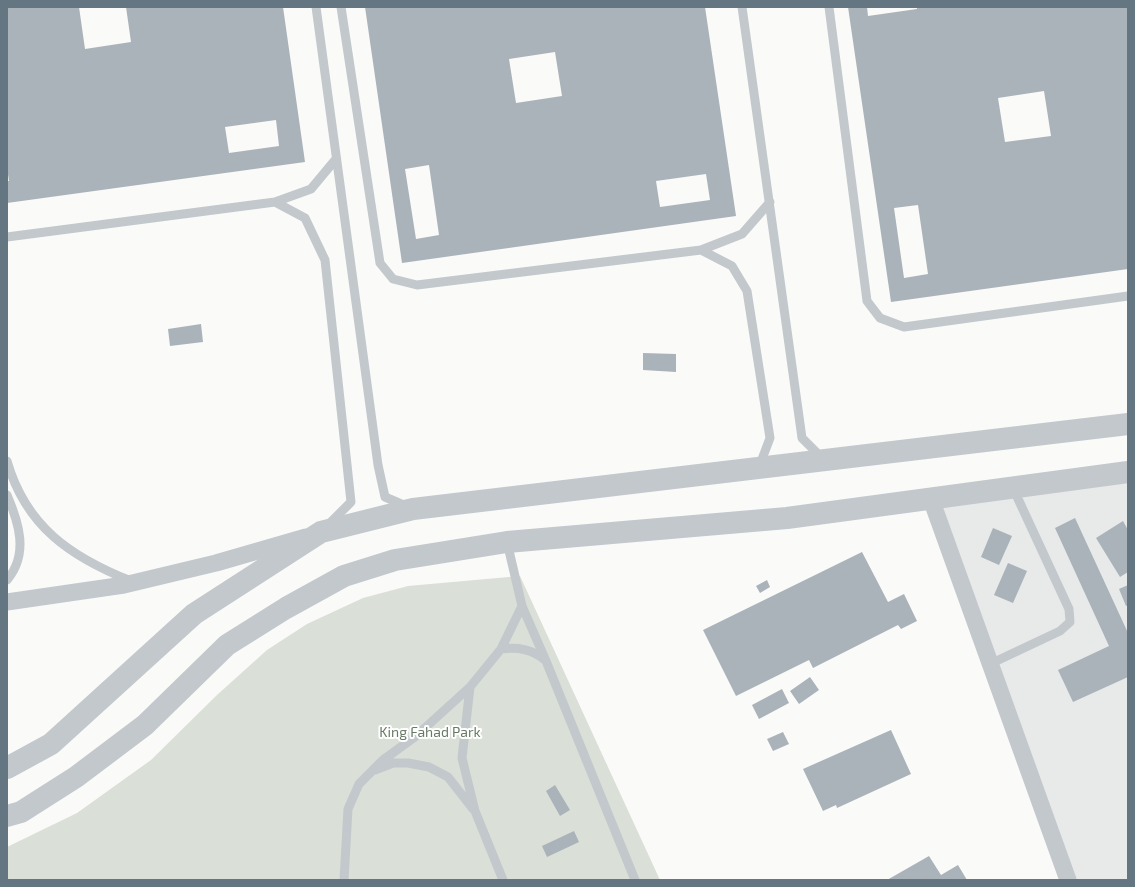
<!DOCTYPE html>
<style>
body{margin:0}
#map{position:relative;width:1135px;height:887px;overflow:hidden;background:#fafaf8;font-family:"Exo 2",sans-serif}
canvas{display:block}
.frame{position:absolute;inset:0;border:8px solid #657683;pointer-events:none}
</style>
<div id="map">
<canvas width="1135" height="887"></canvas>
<div class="frame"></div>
</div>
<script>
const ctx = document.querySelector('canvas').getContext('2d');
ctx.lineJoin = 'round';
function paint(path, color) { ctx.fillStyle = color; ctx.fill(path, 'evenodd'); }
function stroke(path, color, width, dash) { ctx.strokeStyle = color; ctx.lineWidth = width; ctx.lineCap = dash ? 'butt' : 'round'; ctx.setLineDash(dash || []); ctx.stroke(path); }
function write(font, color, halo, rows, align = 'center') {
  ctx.font = font + ' "Exo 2",sans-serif'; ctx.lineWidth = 4; ctx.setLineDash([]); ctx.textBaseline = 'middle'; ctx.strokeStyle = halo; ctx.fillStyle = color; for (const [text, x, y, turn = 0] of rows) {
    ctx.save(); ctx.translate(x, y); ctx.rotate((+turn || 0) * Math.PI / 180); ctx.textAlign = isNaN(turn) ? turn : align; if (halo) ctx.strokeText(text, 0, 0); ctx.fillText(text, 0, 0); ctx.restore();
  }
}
const built = new Path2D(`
 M1128 472V880H1068L931 499Z`);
const green = new Path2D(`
 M520 576 660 880H7V847L77 813 151 760 217 695 267 650 307 624 363 598 408 586Z`);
const building = new Path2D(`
 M7 7H79L85 49 131 42 126 7H283L305 162 7 203V181H9L7 168ZM276 120 279 146 229 153 225 127Z
 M365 7H705L736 216 402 263ZM555 52 562 96 516 103 509 59ZM429 165 439 235 416 239 405 169ZM706 174 710 200 660 207 656 181Z
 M848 7H867L868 16 917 9V7H1128V269L891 302ZM1044 91 1051 136 1005 142 998 98ZM918 205 928 274 904 278 894 208Z
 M201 324 203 342 170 346 168 329Z
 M643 353 676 354V372L643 370Z
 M1075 518 1128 633V677L1073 702 1058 670 1109 646 1055 528Z
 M1123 521 1128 530V572L1120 577 1096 538Z
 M993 528 1012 536 999 565 981 557Z
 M862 552 888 602 904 594 917 621 901 629 898 625 813 668 809 660 736 696 703 630Z
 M1008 563 1027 571 1013 603 994 595Z
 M767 580 770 587 760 593 756 586Z
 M1128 585V605L1126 606 1119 589Z
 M810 677 819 690 799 704 790 691Z
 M782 689 789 703 759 719 752 705Z
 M891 730 911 774 837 808 836 805 823 811 803 769Z
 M783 732 789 744 773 751 767 739Z
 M555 785 570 810 560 816 546 791Z
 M574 831 579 842 547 857 542 846Z
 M929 856 941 875 958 865 967 880H887Z`);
const service = new Path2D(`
 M316 7 378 465 385 497 406 506
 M341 7 380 263 393 279 417 285 701 250 732 266 747 291 770 438 759 467
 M742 7 802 438 823 459
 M829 7 867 301 880 318 904 327 1128 296
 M275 202 311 189 336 159
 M7 237 275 202 305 218 325 260 351 502 328 525
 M701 250 742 234 770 202
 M7 461C26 527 71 557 131 581
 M7 495C19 523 29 554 7 580
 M522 606 546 661 635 880
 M501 649C518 647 532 649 545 660
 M990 664 1060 631 1070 622 1069 609 1013 488
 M470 687 462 758 475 811 503 880
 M375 770 393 763H408L429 767 448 777 473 809
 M344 880 348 809 359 784 383 760 416 736 470 687 501 649 522 606 507 542`);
const minor = new Path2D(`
 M931 499 1068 880
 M7 602 124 585 216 563 306 537`);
const tertiary = new Path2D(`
 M7 768 51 744 194 614 321 532 413 509 1128 424
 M7 816 21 812 76 777 145 725 227 645 286 608 344 576 395 560 507 542 787 518 1128 472`);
const parkNames = [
 ["King Fahad Park",430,732]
];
paint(built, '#e8e9e9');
paint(green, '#dadfd7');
paint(building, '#aab3b9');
stroke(service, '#c3c8cc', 9);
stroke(minor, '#c3c8cc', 17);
stroke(tertiary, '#c3c8cc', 22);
write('14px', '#687a64', '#fff', parkNames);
</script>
